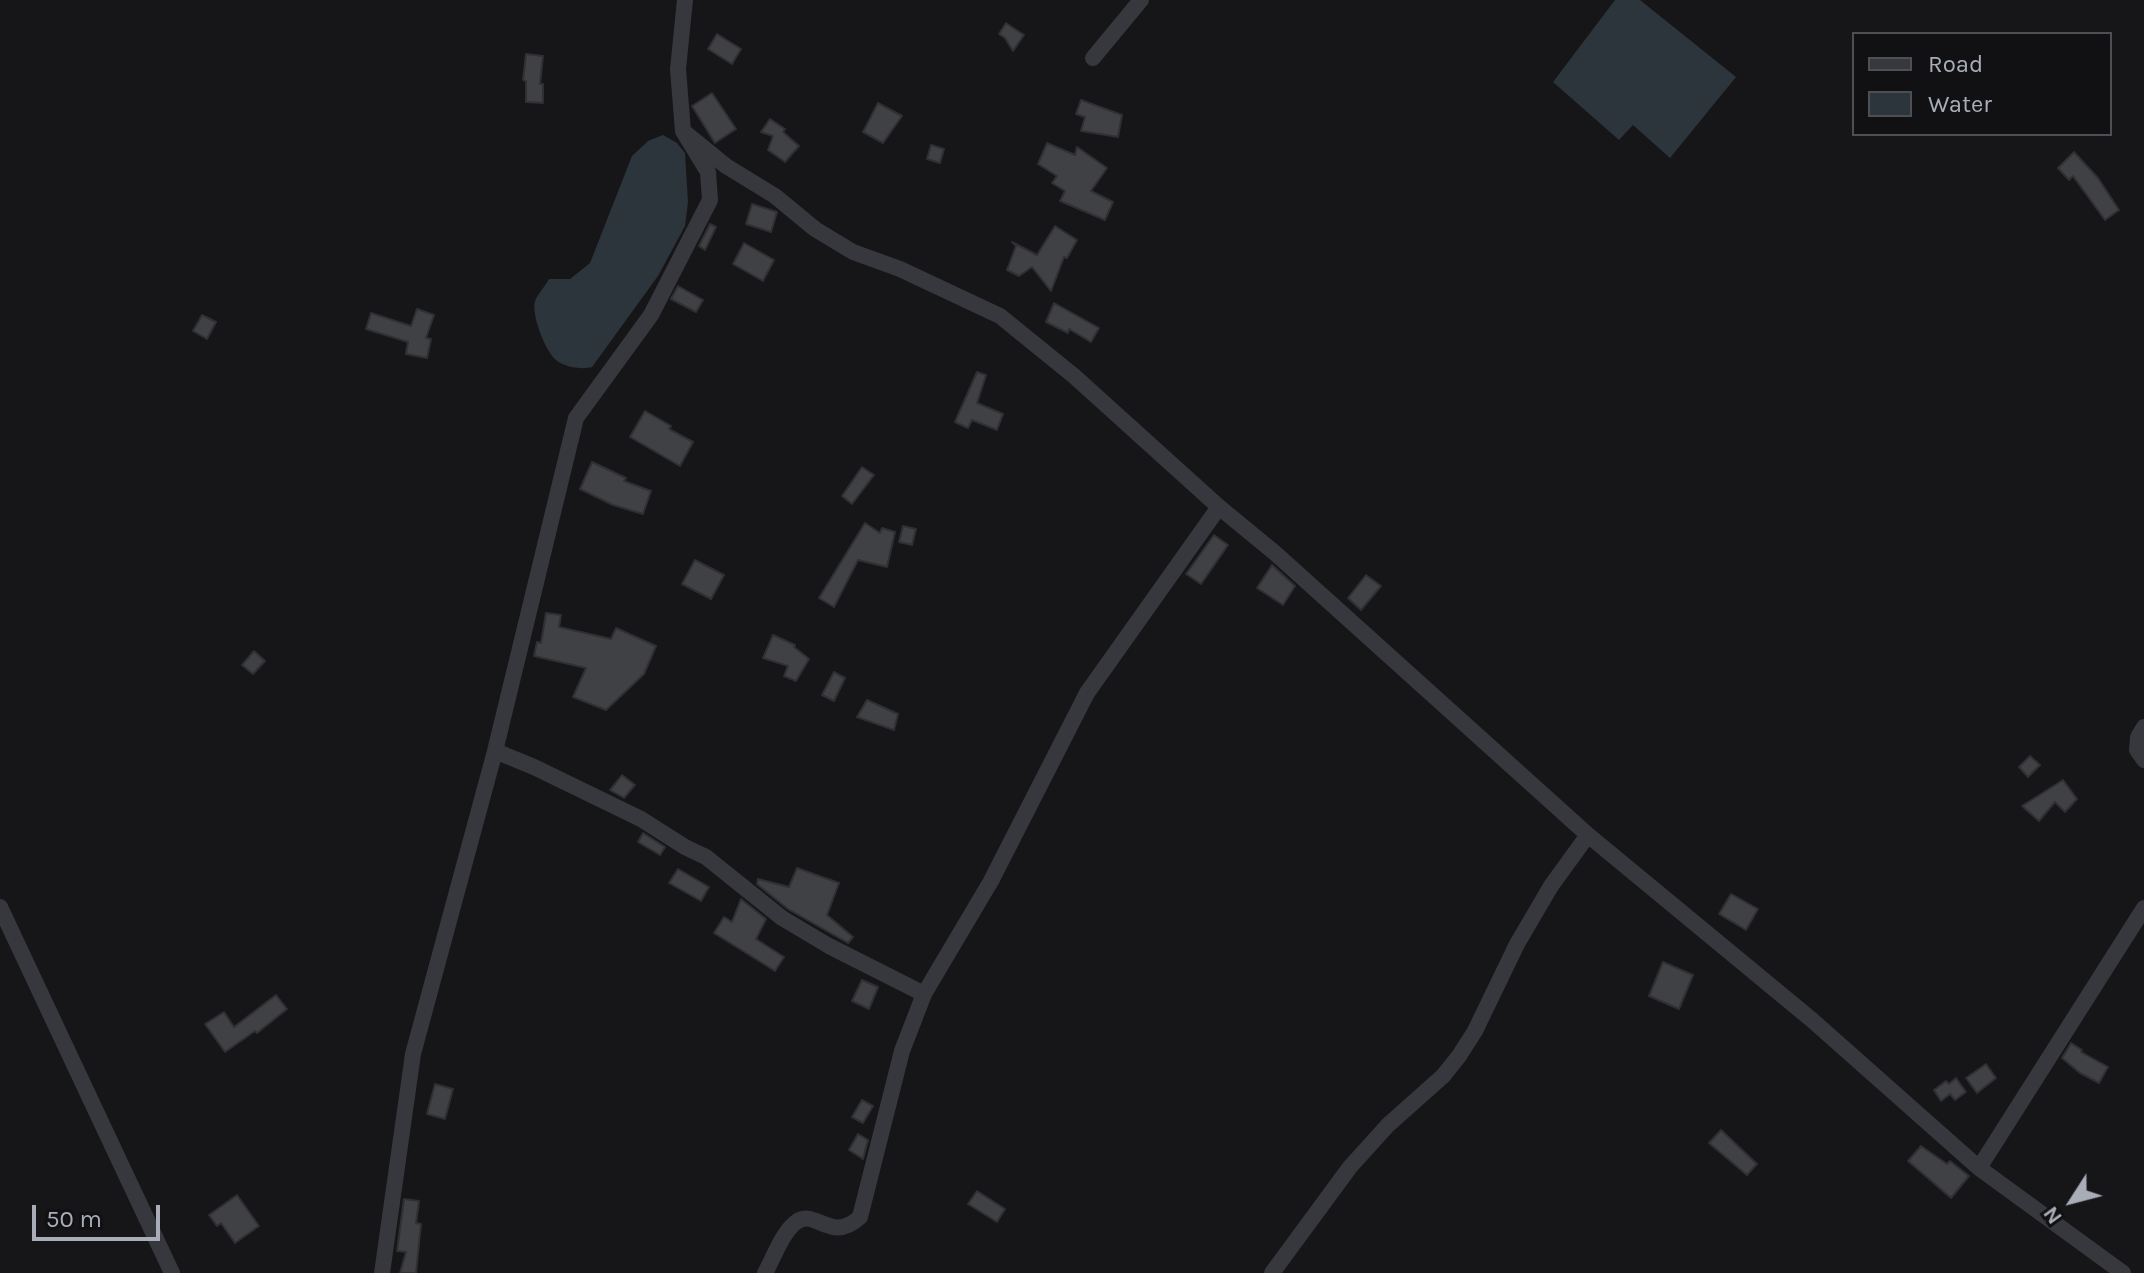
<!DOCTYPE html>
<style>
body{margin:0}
#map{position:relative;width:2144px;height:1273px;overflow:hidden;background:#161618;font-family:Karla,sans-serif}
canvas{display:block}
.legend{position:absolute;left:1852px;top:32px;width:260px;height:104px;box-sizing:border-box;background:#111113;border:2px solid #4d4f55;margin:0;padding:10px 14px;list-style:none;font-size:24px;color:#a8adb8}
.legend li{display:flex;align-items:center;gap:16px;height:40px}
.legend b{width:40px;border:2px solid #4d4f55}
.north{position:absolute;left:2032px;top:1161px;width:80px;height:80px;-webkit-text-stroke:6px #111113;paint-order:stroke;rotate:234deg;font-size:22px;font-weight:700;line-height:32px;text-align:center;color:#a8adb8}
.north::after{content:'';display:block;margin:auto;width:28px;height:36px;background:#a8adb8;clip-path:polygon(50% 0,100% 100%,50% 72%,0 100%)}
.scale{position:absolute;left:32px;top:1205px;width:128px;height:36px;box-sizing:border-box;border:4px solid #a8adb8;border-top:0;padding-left:10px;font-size:24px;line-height:28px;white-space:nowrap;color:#a8adb8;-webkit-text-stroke:6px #111113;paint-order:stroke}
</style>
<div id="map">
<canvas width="2144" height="1273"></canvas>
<ul class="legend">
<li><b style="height:10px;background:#37383d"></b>Road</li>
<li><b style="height:22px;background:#2c353c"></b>Water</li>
</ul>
<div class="north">N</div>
<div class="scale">50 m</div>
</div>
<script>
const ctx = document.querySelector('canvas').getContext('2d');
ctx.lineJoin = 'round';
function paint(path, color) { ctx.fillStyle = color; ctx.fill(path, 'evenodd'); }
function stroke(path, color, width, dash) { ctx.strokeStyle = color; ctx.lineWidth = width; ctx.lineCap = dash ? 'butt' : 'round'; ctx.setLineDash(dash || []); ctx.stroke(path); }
const water = new Path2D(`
 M1615 0H1640L1736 77 1670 158 1633 125 1619 140 1553 82Z
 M663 135 677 143 685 153 688 202 685 226 658 276 592 367C582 370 564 367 556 360 545 351 531 314 535 301 538 294 545 286 549 279H570L590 263 632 156 648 141Z`);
const building = new Path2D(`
 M1006 23 1024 35 1013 51 1005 38 999 34Z
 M717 34 741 49 732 64 708 49Z
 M526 54 543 56 540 84H543V103L526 102V81L523 80Z
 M712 93 736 129 715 143 692 106Z
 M1081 100 1122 115 1118 137 1081 131 1085 117 1076 114Z
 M878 103 902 116 883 143 863 132Z
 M770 119 785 129 783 132 799 146 785 162 768 150 773 136 761 132Z
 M1047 143 1075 155 1077 147 1107 168 1091 191 1113 202 1105 220 1060 201 1065 191 1052 183 1057 176 1038 164Z
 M931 145 944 149 940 163 927 159Z
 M2074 152 2098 178 2119 210 2105 220 2073 176 2069 180 2058 168Z
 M752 204 777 212 771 232 746 224Z
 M710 224 716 227 705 250 699 246Z
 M1055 226 1077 240 1067 258 1064 257 1051 291 1032 267 1019 276 1007 270 1016 246 1012 242 1037 255Z
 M744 243 774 260 763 281 733 264Z
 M678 286 703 300 696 312 671 299Z
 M1054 303 1099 328 1091 342 1069 329 1068 333 1046 322Z
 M417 309 434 315 426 338 431 339 427 358 406 354 408 342 366 329 371 313 411 326Z
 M202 315 216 322 207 339 193 331Z
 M977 372 986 375 977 403 1003 414 997 430 972 420 968 428 955 422Z
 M645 411 671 426 669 429 693 442 680 466 630 437Z
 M592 462 626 478 624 481 651 491 643 514 613 505 580 489Z
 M862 467 874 475 852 504 842 496Z
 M865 523 880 533 882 528 895 532 887 567 858 560 834 607 819 598Z
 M903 526 916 529 912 545 899 542Z
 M1214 535 1228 545 1201 584 1186 574Z
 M695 560 724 575 711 599 682 584Z
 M1272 565 1295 586 1283 605 1257 588Z
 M1366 575 1381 586 1361 610 1348 598Z
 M546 613 561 615 559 627 611 639 616 628 656 646 644 674 606 710 573 697 586 668 534 656 537 642 541 643Z
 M773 635 795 645 794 647 809 659 796 681 784 676 788 666 763 658Z
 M254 651 265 661 253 674 242 665Z
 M834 672 845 678 834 701 822 695Z
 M867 700 898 714 894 730 857 717Z
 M2030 756 2040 765 2028 777 2019 767Z
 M622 775 635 785 624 798 610 790Z
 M2063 780 2077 799 2065 812 2055 802 2039 821 2022 806Z
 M643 833 665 847 660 855 638 842Z
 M797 868 839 883 827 915 853 937 848 943 788 909 757 884 758 879 789 887Z
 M678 869 709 887 701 901 669 883Z
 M1731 894 1758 909 1746 930 1719 914Z
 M741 899 766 919 756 939 784 957 775 971 714 933 724 917 732 922Z
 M1663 962 1693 975 1679 1009 1649 996Z
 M862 980 878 987 869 1009 852 1001Z
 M276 995 287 1009 257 1033 255 1031 225 1052 205 1024 224 1012 234 1027Z
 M2071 1043 2082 1050 2081 1052 2108 1067 2099 1083 2080 1073 2062 1058Z
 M1986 1064 1996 1078 1977 1093 1966 1078Z
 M1956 1078 1966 1092 1955 1100 1950 1094 1941 1101 1934 1090 1946 1081 1949 1084Z
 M435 1084 453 1089 445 1119 427 1114Z
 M862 1100 873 1106 863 1123 852 1117Z
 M1721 1130 1757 1164 1747 1175 1709 1143Z
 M858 1134 868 1140 863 1159 849 1150Z
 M1921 1146 1947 1164 1950 1161 1969 1176 1951 1198 1908 1161Z
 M977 1191 1005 1209 997 1222 968 1204Z
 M237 1195 259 1226 235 1243 221 1223 217 1226 209 1215Z
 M404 1199 419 1201 416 1223 421 1224 416 1273H400L406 1252 397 1251Z`);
const minor = new Path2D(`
 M1093 58 1141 0
 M683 131 726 166 775 196 815 229 853 252 900 269 1000 316 1074 376 1219 507 1275 553 1588 835 1812 1020 1979 1168 2123 1273
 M2144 727 2138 737 2137 750 2144 760
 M495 751 534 767 641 819 685 847 706 857 782 918 829 946 924 994
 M0 907 172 1273
 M1979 1168 2144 908
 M382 1273 413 1054 495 751 576 418 651 315 710 200 708 172 683 131 678 69 685 0
 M765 1273C774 1257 781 1235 795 1223 815 1206 830 1245 860 1217L902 1051 924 994 991 881 1087 693 1219 507
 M1272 1273 1350 1167 1388 1125 1443 1076 1459 1056 1475 1031 1517 944 1551 886 1588 835`);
paint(water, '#2c353c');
paint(building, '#404145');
stroke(building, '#303034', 2);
stroke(minor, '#37383d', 16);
</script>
